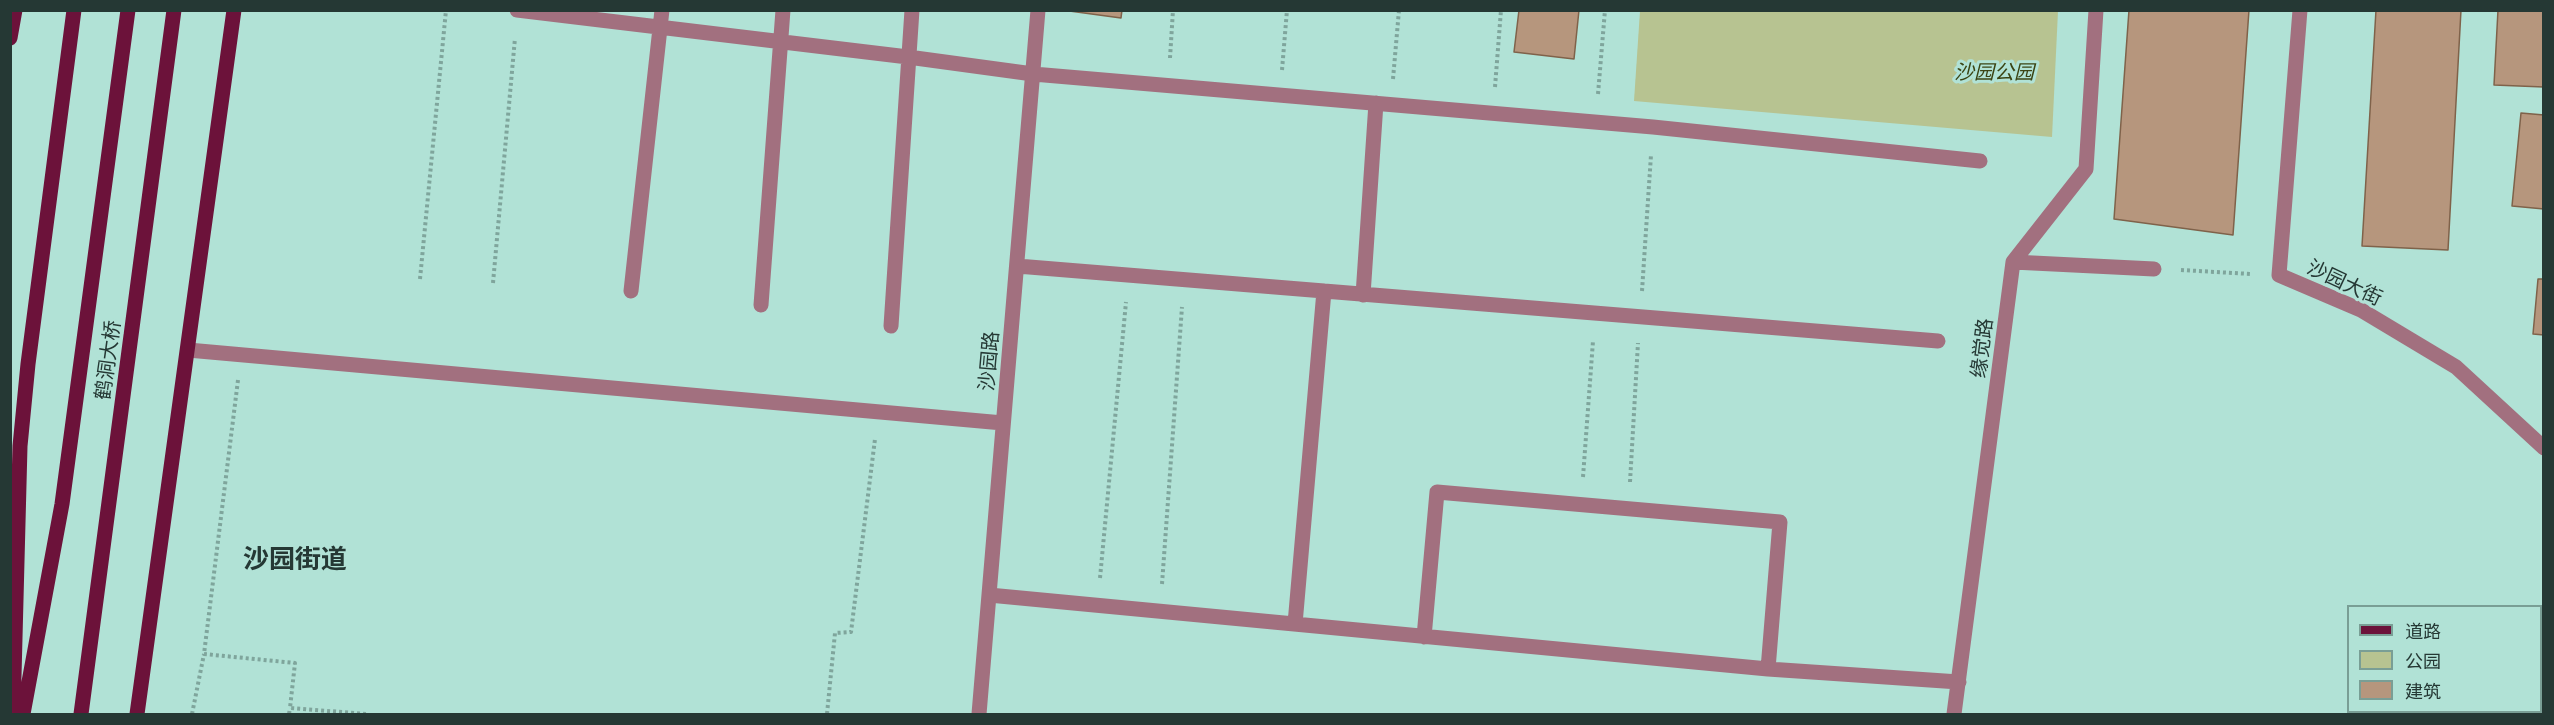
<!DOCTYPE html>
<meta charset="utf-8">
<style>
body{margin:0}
#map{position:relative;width:2554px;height:725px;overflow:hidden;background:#b1e2d6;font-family:Georgia,"Noto Sans SC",serif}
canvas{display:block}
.frame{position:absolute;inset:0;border:12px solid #253834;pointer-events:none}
.legend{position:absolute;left:2347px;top:605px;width:195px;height:108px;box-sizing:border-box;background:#b1e2d6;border:2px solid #799e95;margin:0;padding:8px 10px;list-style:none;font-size:18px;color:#253834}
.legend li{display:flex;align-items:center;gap:12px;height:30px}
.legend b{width:30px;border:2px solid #799e95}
</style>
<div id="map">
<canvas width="2554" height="725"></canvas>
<div class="frame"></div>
<ul class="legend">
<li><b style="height:8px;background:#6c123a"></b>道路</li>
<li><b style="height:16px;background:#b7c391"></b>公园</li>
<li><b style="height:16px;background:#b6967d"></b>建筑</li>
</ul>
</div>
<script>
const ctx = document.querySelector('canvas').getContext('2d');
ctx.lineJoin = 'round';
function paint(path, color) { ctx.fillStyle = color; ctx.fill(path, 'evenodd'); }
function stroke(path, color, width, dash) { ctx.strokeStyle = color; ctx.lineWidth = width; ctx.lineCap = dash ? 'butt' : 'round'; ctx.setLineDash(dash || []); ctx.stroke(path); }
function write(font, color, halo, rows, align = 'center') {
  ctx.font = font + ' Georgia,"Noto Sans SC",serif'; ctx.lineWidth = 6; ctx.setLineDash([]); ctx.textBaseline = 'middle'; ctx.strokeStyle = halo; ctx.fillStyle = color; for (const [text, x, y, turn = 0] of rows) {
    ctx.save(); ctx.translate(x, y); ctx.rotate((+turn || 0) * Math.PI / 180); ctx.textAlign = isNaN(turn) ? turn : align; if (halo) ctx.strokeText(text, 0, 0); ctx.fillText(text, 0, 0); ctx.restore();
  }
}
const green = new Path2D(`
 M1640 11H2058L2052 137 1634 101Z`);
const building = new Path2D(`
 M1062 10H1122L1121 18Z
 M1519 10H1579L1574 59 1514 52Z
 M2129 10H2249L2233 235 2114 219Z
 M2376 10H2461L2448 250 2362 246Z
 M2498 10H2544V87L2494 85Z
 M2521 113 2544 115V209L2512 206Z
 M2538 279H2544V335L2533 334Z`);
const path = new Path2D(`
 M1170 58 1173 10
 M1282 70 1287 10
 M1393 79 1399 10
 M1495 87 1501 10
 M1598 94 1605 10
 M2181 270 2251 274
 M420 279 446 10
 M493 283 515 38
 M1642 291 1651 155
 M238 380 204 654 295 663 290 708 367 714
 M1583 477 1593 341
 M1630 482 1638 343
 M1100 578 1126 302
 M1162 584 1182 307
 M192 714 204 654
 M289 714 290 708
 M827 714 835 633 851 632 875 439`);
const minor = new Path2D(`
 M517 10 908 57 1033 74 1653 127 1980 161
 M2300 10 2279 275 2361 310 2456 367 2544 448
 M2013 262 2154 269
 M1017 266 1938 341
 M631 291 662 10
 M1363 295 1376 103
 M761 305 783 10
 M891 326 912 10
 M188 350 1003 423
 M989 595 1768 669 1959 682
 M1295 624 1324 291
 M1424 637 1437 492 1780 522 1768 669
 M979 714 1038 10
 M1954 714 2013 262 2086 169 2096 10`);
const major = new Path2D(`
 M10 38 15 10
 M13 714 20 446 28 364 74 10
 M23 714 62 504 128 10
 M81 714 174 10
 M137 714 234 10`);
const parkNames = [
 ["沙园公园",1994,71]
];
const streetNames = [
 ["沙园大街",2345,282,25],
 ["缘觉路",1981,348,-83],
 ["鹤洞大桥",107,360,-82],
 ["沙园路",988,361,-85]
];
const districtNames = [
 ["沙园街道",295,558]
];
paint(green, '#b7c391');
paint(building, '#b6967d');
stroke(building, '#7f624a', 1.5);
stroke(path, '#7fa59c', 4, [3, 3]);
stroke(minor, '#a2707f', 15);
stroke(major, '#6c123a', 15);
write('italic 20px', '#3b4414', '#b1e2d6', parkNames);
write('20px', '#253834', '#b1e2d6', streetNames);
write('bold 26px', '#253834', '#b1e2d6', districtNames);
</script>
